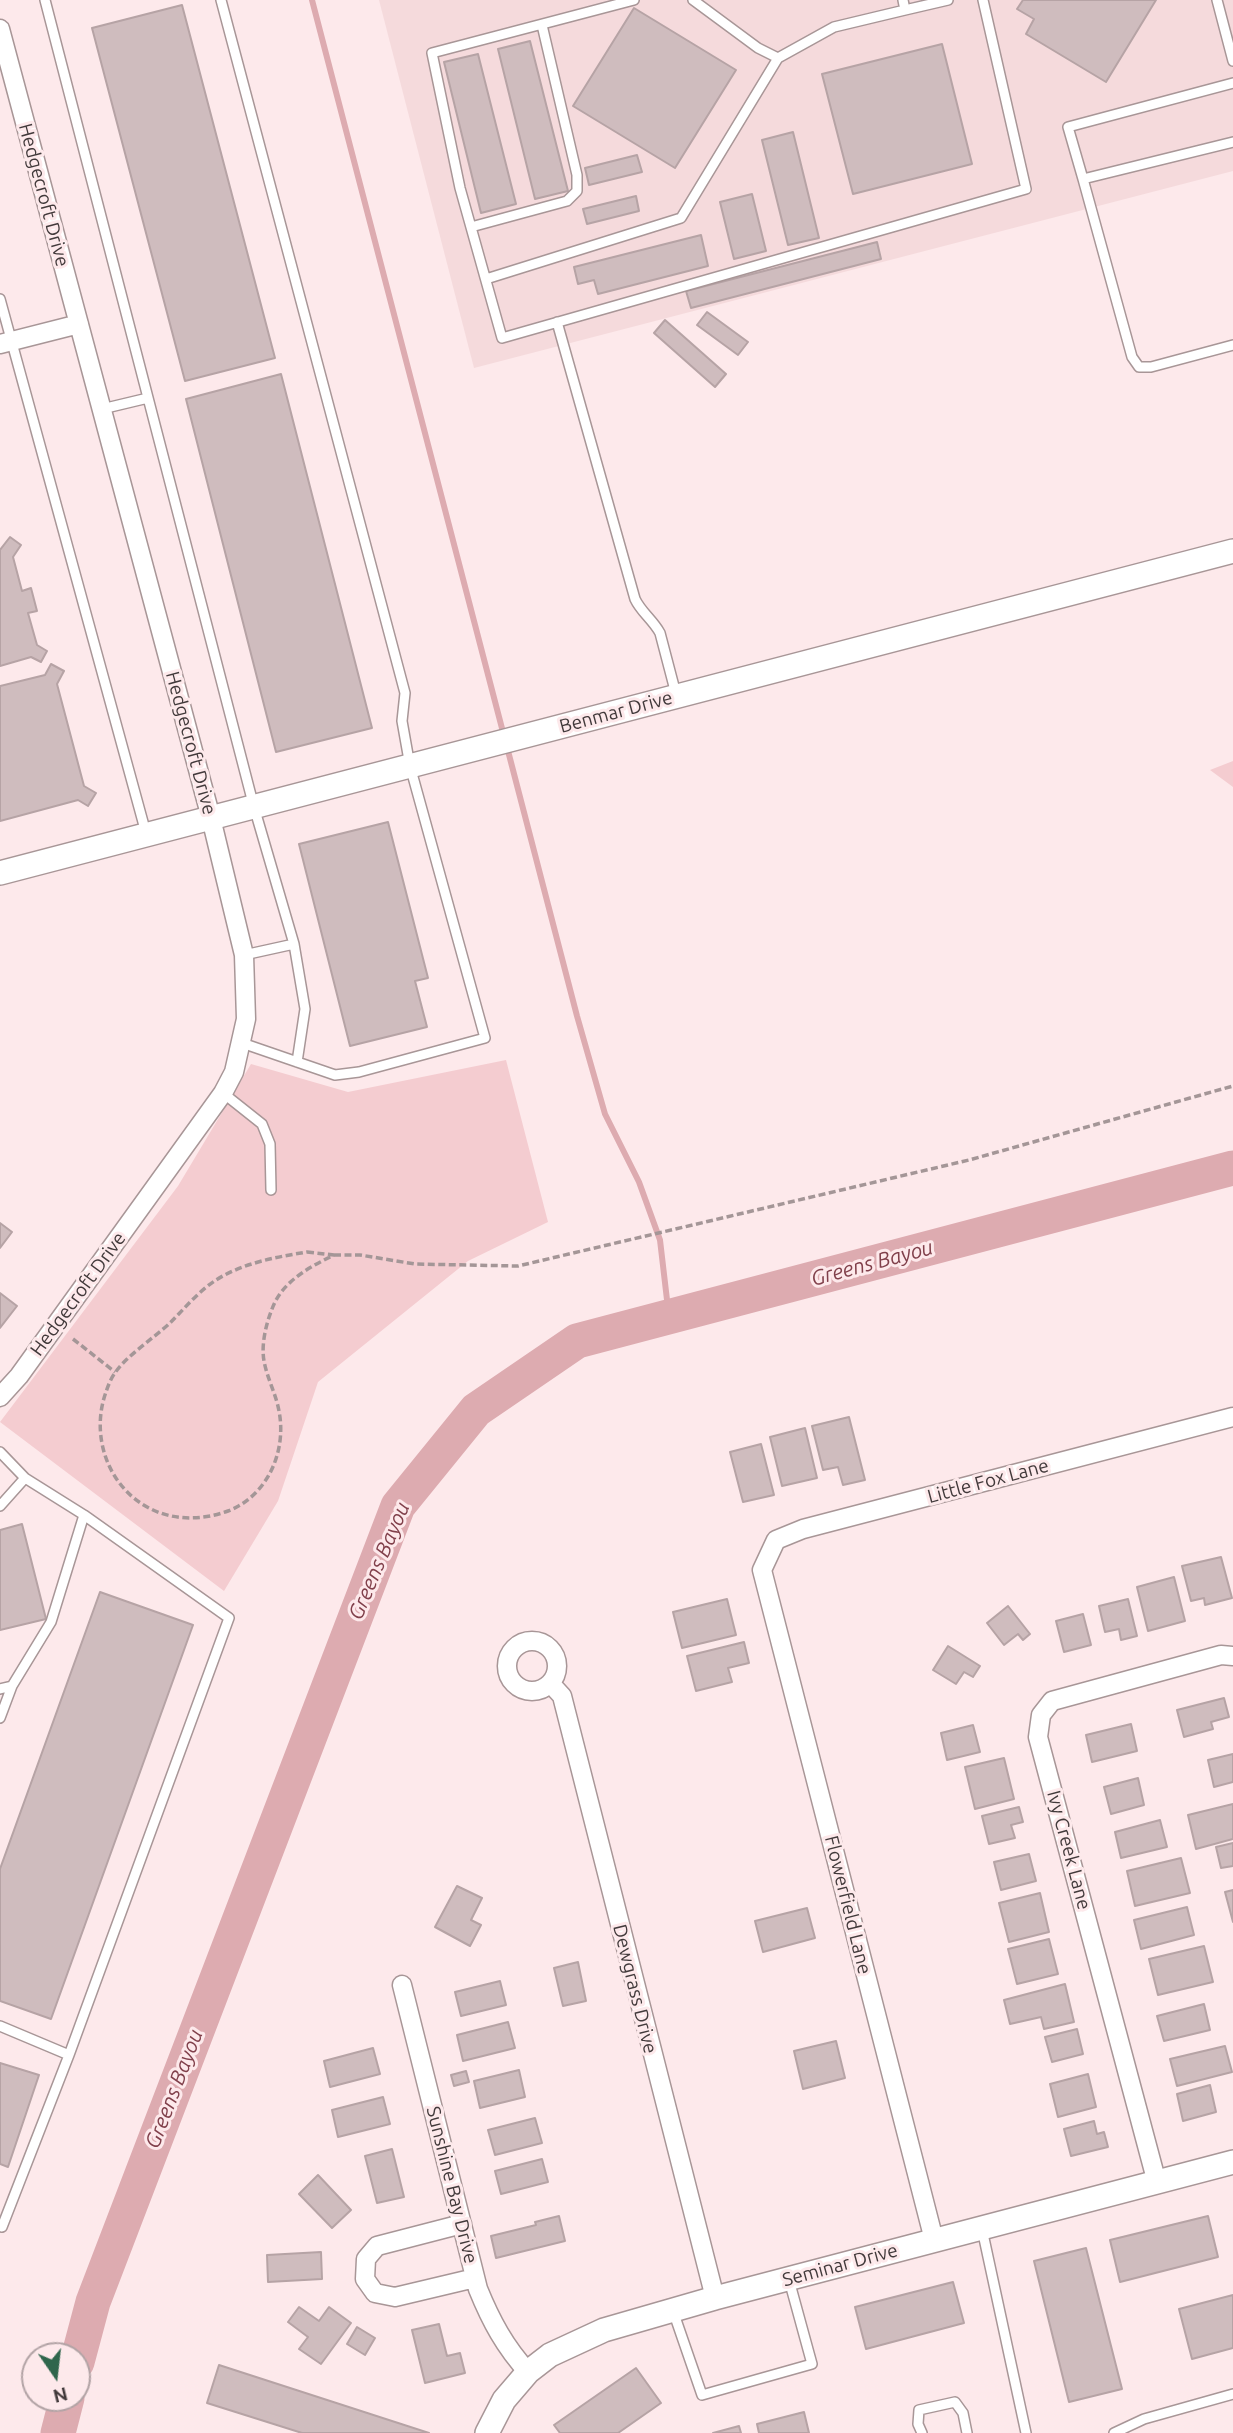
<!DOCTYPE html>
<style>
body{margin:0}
#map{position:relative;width:1233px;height:2433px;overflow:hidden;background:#fde9eb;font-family:Ubuntu,sans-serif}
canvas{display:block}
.north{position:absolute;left:21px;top:2342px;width:70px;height:70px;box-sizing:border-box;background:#fde9eb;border:2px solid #b2a3a5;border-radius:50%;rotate:166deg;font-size:19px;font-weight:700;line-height:28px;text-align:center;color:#423a3b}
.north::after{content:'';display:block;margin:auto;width:24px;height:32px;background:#2f664c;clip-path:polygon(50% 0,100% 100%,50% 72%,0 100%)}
</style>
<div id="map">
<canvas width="1233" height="2433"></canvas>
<div class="north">N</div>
</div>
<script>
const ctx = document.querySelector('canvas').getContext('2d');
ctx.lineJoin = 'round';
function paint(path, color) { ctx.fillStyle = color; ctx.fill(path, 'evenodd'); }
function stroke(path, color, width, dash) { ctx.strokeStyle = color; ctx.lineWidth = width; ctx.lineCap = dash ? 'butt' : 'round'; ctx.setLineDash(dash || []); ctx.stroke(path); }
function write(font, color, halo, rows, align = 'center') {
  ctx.font = font + ' Ubuntu,sans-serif'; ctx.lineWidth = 6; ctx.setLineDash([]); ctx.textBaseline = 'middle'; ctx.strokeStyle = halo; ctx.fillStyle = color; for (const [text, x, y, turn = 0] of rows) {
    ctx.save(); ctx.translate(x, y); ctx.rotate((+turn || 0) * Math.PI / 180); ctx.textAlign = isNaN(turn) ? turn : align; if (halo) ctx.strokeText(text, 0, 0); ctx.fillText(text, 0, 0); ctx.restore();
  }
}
const built = new Path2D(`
 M379 0H1233V171L474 368Z`);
const green = new Path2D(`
 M1233 761V787L1210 770Z
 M506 1060 548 1222 468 1261 318 1382 278 1501 224 1591 0 1422 178 1186 251 1064 348 1092Z`);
const stream = new Path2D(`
 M312 0 504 736
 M507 747 577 1016 605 1114 639 1182 660 1240 669 1317`);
const river = new Path2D(`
 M77 2362 93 2302 398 1506 476 1410 577 1341 1233 1168
 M58 2433 67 2398`);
const building = new Path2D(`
 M1023 0H1156L1106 82 1026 34 1034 19 1017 9Z
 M182 5 275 358 185 381 92 28Z
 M634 8 736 70 675 168 573 106Z
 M530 41 568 191 535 199 498 49Z
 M942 44 972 164 853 194 822 74Z
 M478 54 516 204 481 213 444 62Z
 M793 132 819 238 788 245 762 140Z
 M637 155 642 172 589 185 585 168Z
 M752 194 766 251 734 259 720 202Z
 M636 196 639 211 587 224 583 209Z
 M701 235 708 266 598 294 594 280 578 284 574 267Z
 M877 242 881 259 691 308 686 291Z
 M707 312 748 342 738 355 697 325Z
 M665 320 726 374 715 387 654 333Z
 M281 374 372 728 276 752 186 399Z
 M10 537 21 545 13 557 22 591 31 588 37 611 28 613 37 645 47 651 41 662 31 657 0 666V550Z
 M51 664 64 671 57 684 84 786 96 793 88 806 78 800 0 821V686L45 675Z
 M388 822 428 978 415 981 427 1027 350 1046 299 844Z
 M0 1223 12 1232 0 1248Z
 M0 1293 17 1306 0 1328Z
 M849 1417 865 1480 843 1485 838 1467 823 1470 812 1426Z
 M805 1428 817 1478 782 1486 770 1437Z
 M761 1444 774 1495 743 1502 730 1452Z
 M22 1524 46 1619 0 1630V1530Z
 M1221 1557 1232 1598 1205 1605 1204 1598 1191 1601 1182 1566Z
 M1174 1577 1185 1621 1148 1631 1137 1587Z
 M100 1592 193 1625 51 2019 0 2001V1869Z
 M727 1599 736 1635 682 1648 673 1612Z
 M1128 1599 1137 1636 1121 1640 1119 1629 1105 1632 1099 1606Z
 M1008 1606 1030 1634 1023 1640 1018 1634 1004 1645 987 1623Z
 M1083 1614 1091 1645 1064 1652 1056 1621Z
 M744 1642 749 1663 728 1668 732 1682 696 1691 687 1656Z
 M948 1646 980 1666 973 1677 964 1672 956 1684 933 1670Z
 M1224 1698 1229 1717 1211 1722 1213 1729 1184 1737 1177 1710Z
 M1131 1724 1137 1751 1092 1762 1086 1735Z
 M973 1725 980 1752 947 1760 941 1733Z
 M1233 1754V1782L1214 1787 1208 1760Z
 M1004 1758 1014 1799 975 1809 965 1767Z
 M1138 1778 1144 1805 1111 1814 1104 1787Z
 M1233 1804V1839L1196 1849 1188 1815Z
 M1019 1807 1023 1822 1011 1825 1015 1838 989 1844 982 1816Z
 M1160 1820 1167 1847 1121 1858 1115 1832Z
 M1233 1843V1866L1221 1868 1216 1847Z
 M1029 1854 1036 1881 1001 1890 994 1862Z
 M1181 1858 1190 1893 1135 1906 1127 1871Z
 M457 1886 482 1898 471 1920 481 1925 470 1946 435 1927Z
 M1233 1890V1922L1225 1892Z
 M1040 1893 1049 1932 1009 1942 999 1903Z
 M1187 1907 1194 1935 1141 1949 1134 1920Z
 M807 1908 815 1938 763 1952 755 1921Z
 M1049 1939 1058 1974 1017 1984 1008 1949Z
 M1204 1946 1213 1982 1158 1995 1149 1959Z
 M578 1962 586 2001 563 2006 554 1968Z
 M500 1981 506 2005 461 2016 455 1992Z
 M1065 1984 1074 2022 1044 2029 1041 2017 1010 2024 1004 2000Z
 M1204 2004 1210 2030 1164 2041 1157 2016Z
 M508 2022 515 2048 463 2061 457 2035Z
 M1077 2029 1083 2054 1052 2062 1045 2037Z
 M836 2041 845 2078 803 2089 794 2051Z
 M1225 2046 1232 2072 1177 2086 1170 2059Z
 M373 2048 380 2074 330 2087 324 2061Z
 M0 2063 39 2075 8 2167 0 2164Z
 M519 2070 525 2097 480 2108 474 2081Z
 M466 2071 469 2082 454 2086 451 2075Z
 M1088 2074 1096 2107 1058 2117 1050 2084Z
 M1210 2085 1216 2112 1183 2121 1177 2094Z
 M383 2097 390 2124 338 2137 332 2110Z
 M535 2118 542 2143 495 2155 488 2130Z
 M1094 2121 1097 2134 1104 2132 1108 2147 1071 2156 1064 2129Z
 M392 2149 404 2197 377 2203 365 2156Z
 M542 2159 548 2182 501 2194 495 2171Z
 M318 2175 351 2210 332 2228 299 2194Z
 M559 2216 565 2241 496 2258 491 2236 536 2225 535 2222Z
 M1208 2216 1218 2257 1120 2282 1110 2240Z
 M1086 2248 1122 2389 1069 2402 1034 2261Z
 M321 2252 322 2279 268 2282 267 2255Z
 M953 2282 964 2323 866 2349 855 2307Z
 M1233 2295V2348L1192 2359 1179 2309Z
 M299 2307 319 2321 329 2307 351 2323 321 2364 299 2349 308 2337 288 2322Z
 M439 2324 447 2356 460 2353 465 2373 425 2383 412 2330Z
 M357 2327 375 2338 365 2355 347 2344Z
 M219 2365 429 2433H302L207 2403Z
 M636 2368 661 2403 618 2433H560L554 2425Z
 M804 2412 809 2433H759L757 2424Z
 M739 2426 741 2433H713Z`);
const path = new Path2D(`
 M307 1252 334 1255C310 1267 282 1281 272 1309 266 1324 261 1345 264 1361 267 1378 276 1394 279 1411 287 1452 267 1496 228 1511 203 1520 175 1521 151 1509 108 1488 90 1436 106 1392 108 1386 111 1378 115 1373 125 1357 155 1337 170 1323 184 1309 199 1291 216 1280 243 1263 276 1257 307 1252Z
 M334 1255H360L415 1264 518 1266 969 1160 1233 1086
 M73 1339 115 1372`);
const service = new Path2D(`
 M45 0 254 807 294 944 305 1009 297 1062
 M221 0 405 693 402 721 410 766 485 1038 359 1072 335 1075 242 1043
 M634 0 432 53 460 188 502 338 1026 189 983 0
 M693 0 758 48 778 58 834 27 905 10 903 0
 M1217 0 1233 61
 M905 10 948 0
 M1233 83 1068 127 1083 179 1233 142
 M1083 179 1132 357 1139 367H1151L1233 345
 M471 227 567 201 577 191V175L542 25
 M486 279 681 218 778 58
 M0 299 146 833
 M557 322 635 599C641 612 653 620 660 633L676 694
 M102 409 148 398
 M244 955 294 944
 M223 1093 262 1124 270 1144 271 1190
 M0 1452 25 1478 84 1515 229 1618 69 2055 2 2227 0 2226
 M0 1506 25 1478
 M0 1689 12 1686 51 1622 84 1515
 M0 1718 12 1686
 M0 2026 69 2055
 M982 2229 1026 2433
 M673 2311 702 2395 812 2364 789 2280
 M922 2433 918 2424 919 2410 955 2402 963 2413 967 2433
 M1114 2433 1144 2419 1233 2394`);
const minor = new Path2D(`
 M0 29 211 818 244 955 246 1019 234 1072 223 1093 19 1376 0 1397
 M0 344 79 324
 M507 1666a25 25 0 1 1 50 0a25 25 0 1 1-50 0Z
 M551 1684 562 1696 715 2298
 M402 1985 478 2289C491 2321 505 2347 528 2372
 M1157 2183 1038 1737 1041 1715 1052 1701 1221 1655 1233 1656
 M462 2224 377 2246 366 2259 365 2279 375 2293 395 2297 475 2278
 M934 2240 762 1570 776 1540 803 1529 1233 1417`);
const tertiary = new Path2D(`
 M0 873 1233 551
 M487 2433 504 2400 528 2372 550 2355 604 2330 715 2298 1233 2162`);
const streetNames = [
 ["Hedgecroft Drive",44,195,75],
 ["Benmar Drive",616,712,-15],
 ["Hedgecroft Drive",191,743,75],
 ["Hedgecroft Drive",78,1294,-54],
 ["Little Fox Lane",988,1481,-15],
 ["Ivy Creek Lane",1069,1850,75],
 ["Flowerfield Lane",848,1905,76],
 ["Dewgrass Drive",635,1989,76],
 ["Sunshine Bay Drive",452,2185,76],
 ["Seminar Drive",840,2265,-15]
];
const waterNames = [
 ["Greens Bayou",872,1263,-15],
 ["Greens Bayou",379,1561,-67],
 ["Greens Bayou",174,2089,-69]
];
paint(built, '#f5dadc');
paint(green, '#f4ccd0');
stroke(stream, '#ddabb0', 6);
stroke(river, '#ddabb0', 35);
paint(building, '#cfbcbe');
stroke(building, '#b6a3a5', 2);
stroke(service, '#a89697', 12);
stroke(minor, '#a89697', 21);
stroke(tertiary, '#a89697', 26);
stroke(path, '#a49697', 3.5, [7, 3.5]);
stroke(service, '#fff', 9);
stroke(minor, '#fff', 18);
stroke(tertiary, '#fff', 23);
write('19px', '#423a3b', '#fde9eb', streetNames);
write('italic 21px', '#81404b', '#fde9eb', waterNames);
</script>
